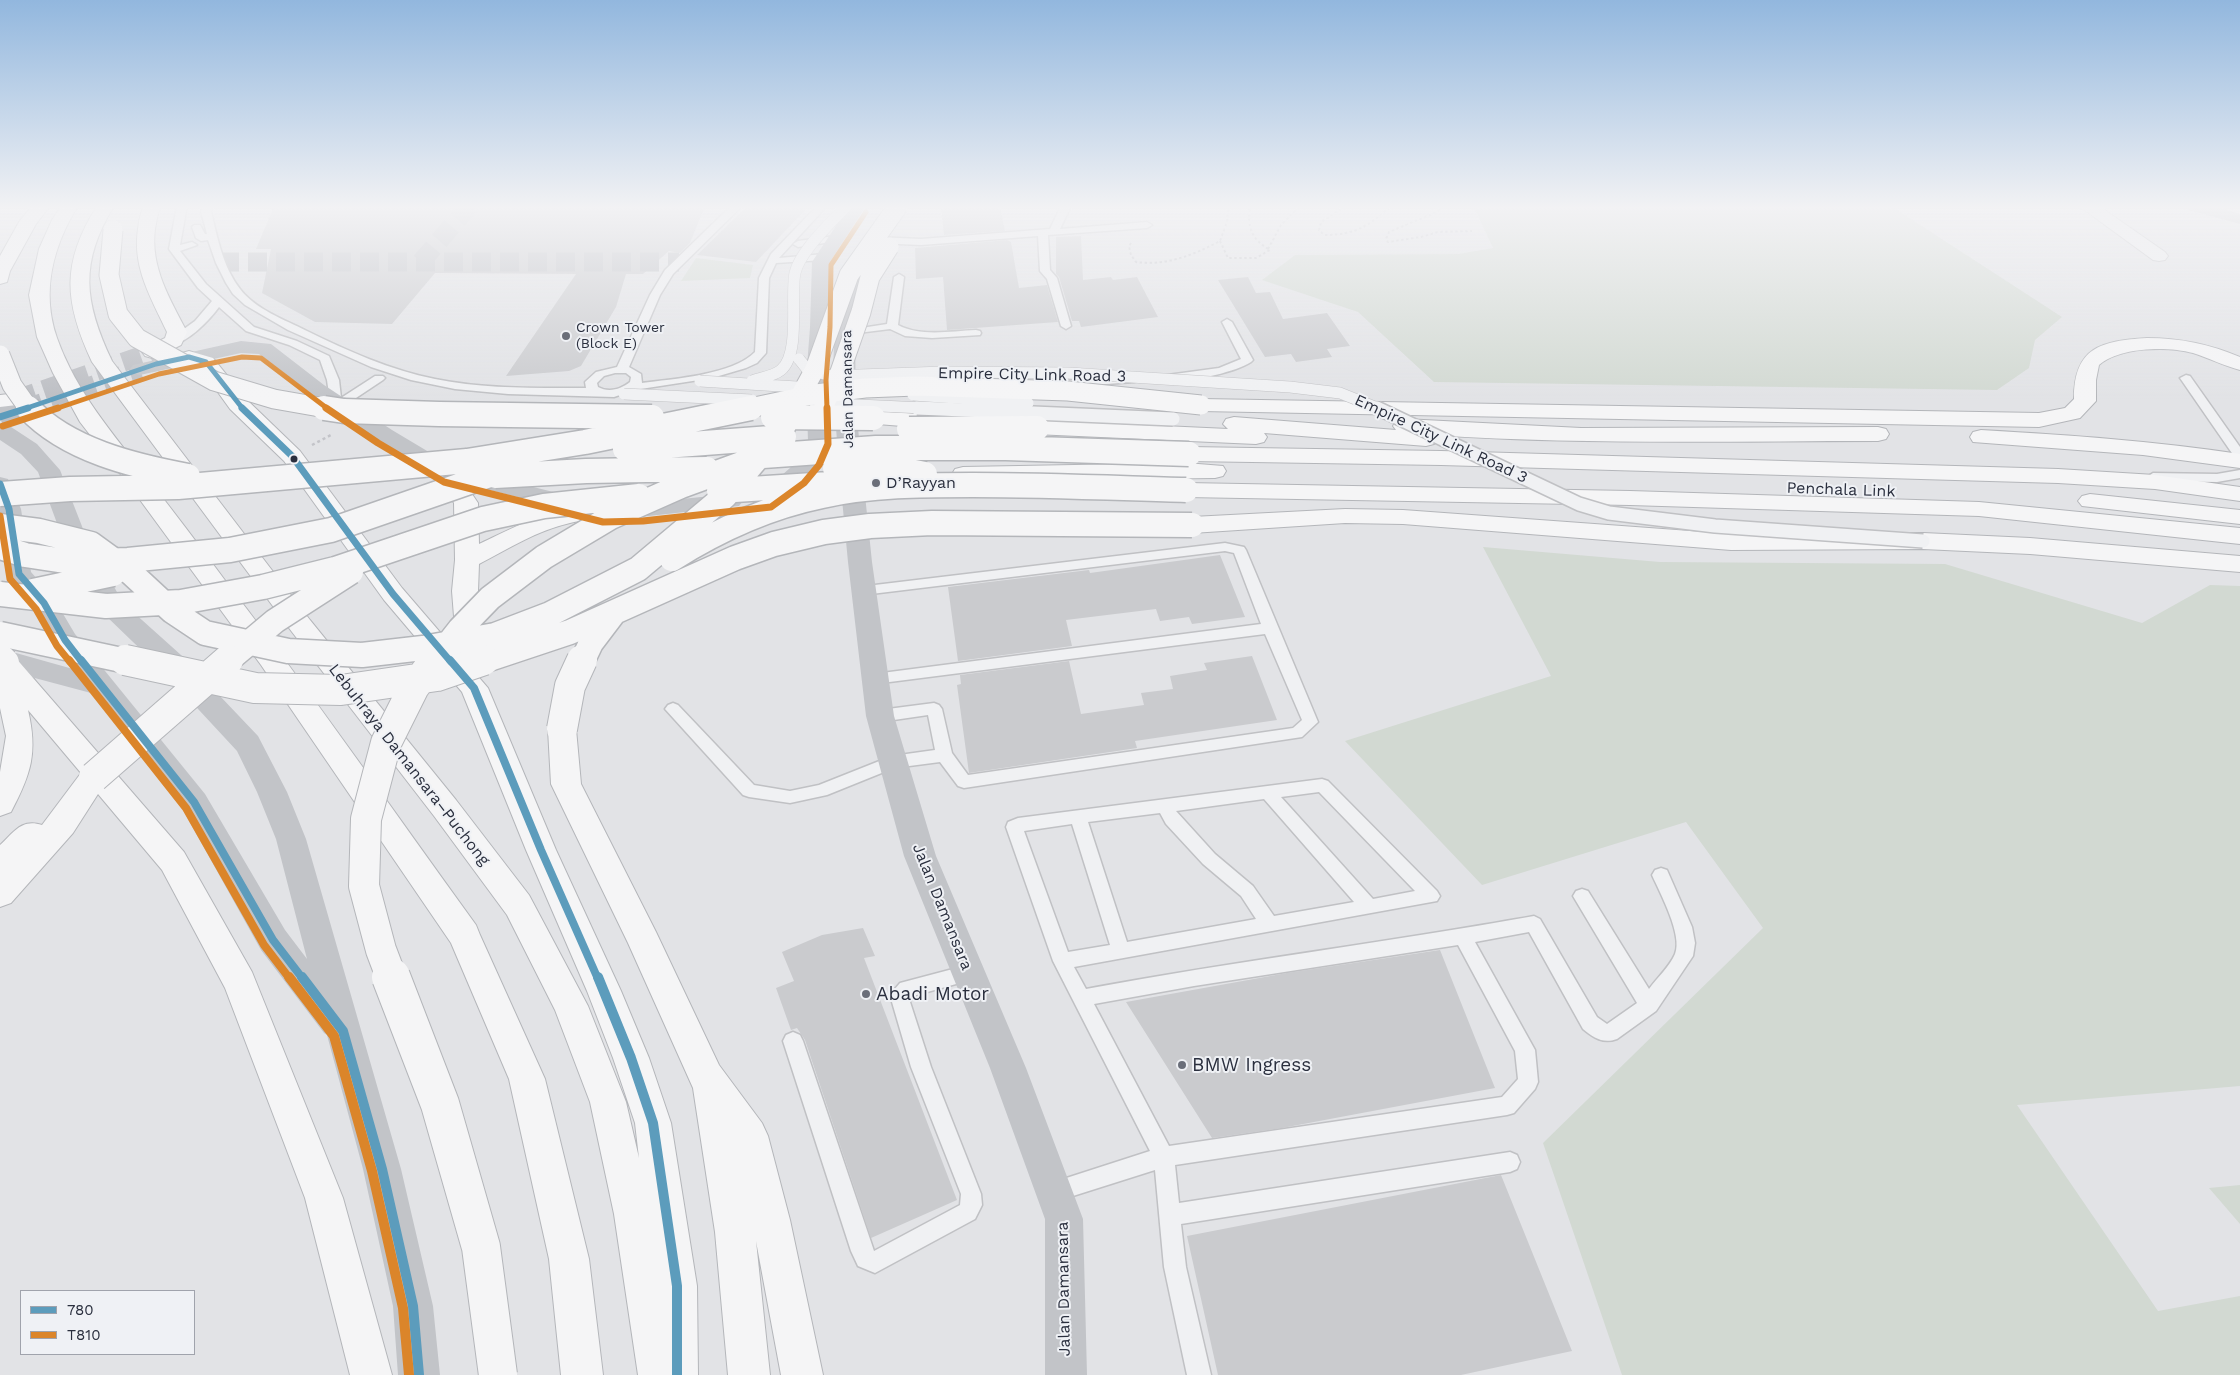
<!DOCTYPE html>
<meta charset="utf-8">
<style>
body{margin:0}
#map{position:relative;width:2240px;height:1375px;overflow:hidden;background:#e2e3e6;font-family:"Work Sans",sans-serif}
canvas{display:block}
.legend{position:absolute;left:20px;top:1290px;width:175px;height:65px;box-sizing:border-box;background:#eff1f5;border:1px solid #a0a3ac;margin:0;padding:6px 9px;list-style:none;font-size:15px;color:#2a2f3e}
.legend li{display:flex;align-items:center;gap:10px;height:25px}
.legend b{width:25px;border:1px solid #a0a3ac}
</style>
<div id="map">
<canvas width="2240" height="1375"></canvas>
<ul class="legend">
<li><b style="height:6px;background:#5c9cbc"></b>780</li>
<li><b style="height:6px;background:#db852a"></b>T810</li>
</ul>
</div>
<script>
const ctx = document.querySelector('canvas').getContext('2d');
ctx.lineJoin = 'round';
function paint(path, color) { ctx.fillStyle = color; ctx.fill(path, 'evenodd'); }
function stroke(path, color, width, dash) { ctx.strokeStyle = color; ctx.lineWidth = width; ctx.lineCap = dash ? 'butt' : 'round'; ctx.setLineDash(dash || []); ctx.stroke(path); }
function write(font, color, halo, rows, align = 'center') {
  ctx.font = font + ' "Work Sans",sans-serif'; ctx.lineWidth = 4; ctx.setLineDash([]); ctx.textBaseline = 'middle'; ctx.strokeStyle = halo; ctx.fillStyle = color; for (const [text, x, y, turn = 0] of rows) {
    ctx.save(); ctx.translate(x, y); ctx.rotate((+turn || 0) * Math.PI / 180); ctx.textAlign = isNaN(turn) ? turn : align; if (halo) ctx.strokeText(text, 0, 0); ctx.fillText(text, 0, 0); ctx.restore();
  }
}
const green = new Path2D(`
 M1473 206H1891L2062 317 2035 340 2029 368 1997 390 1434 382 1358 312 1262 280 1295 255 1458 254 1493 248Z
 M696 258 753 265 750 278 681 281Z
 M1483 547 1660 562 1945 564 2142 623 2210 585 2240 586V1086L2017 1105 2158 1311 2240 1296V1375H1622L1543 1143 1763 928 1686 822 1482 885 1345 741 1551 676Z
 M2240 1185V1224L2209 1188Z`);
const building = new Path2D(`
 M274 206H705L690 243 680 253 669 251 643 274H626L616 307 581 366 569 371 506 376 576 274 435 273 392 324 315 322 262 293 271 249H256Z
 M747 206H809L756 262 697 255Z
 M968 206H1000L1005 231 944 235 941 208Z
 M1081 236 1083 280 1111 277 1113 280 1137 277 1158 317 1081 327 1079 321H1072L1059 277 1056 274V237Z
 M1007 240 1011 242 1019 288 1047 285 1058 322 947 330 943 277 916 279 915 248Z
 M1248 277 1256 293 1270 292 1283 319 1327 313 1350 346 1327 349 1332 357 1296 362 1291 354 1265 357 1218 280Z
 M1220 555 1245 617 1192 624 1189 617 1160 621 1156 609 1066 620 1072 646 958 661 948 587 1089 570 1090 573Z
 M1252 656 1277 720 1135 741 1137 748 969 773 957 685 961 684 960 675 1069 661 1081 714 1144 705 1141 693 1173 689 1170 676 1207 670 1204 663Z
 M863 928 875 956 864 958 957 1200 871 1238 805 1040 797 1028 791 1030 776 988 794 981 782 952 822 935Z
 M1440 950 1495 1088 1282 1128 1212 1138 1126 1002 1287 973Z
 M1501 1175 1572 1351 1461 1375H1218L1187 1236Z`);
const streetTunnel = new Path2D(`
 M220 262H679
 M421 262 469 206`);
const secondaryTunnelFar1 = new Path2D(`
 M24 409 140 369`);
const secondaryTunnel = new Path2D(`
 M0 417 28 408`);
const highwayTunnel = new Path2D(`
 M17 399 152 352`);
const pathFar1 = new Path2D(`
 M1345 206 1321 222 1319 230 1324 235C1356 235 1368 226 1391 206
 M1443 206 1437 212 1389 232 1386 239 1388 242 1421 237 1438 232 1472 231
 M1220 241 1228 258H1256L1270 250C1251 239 1247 227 1250 206
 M1131 243 1129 246 1131 255 1136 262C1167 266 1193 255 1220 241L1227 222 1229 206
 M1268 249 1281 225 1300 206`);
const path = new Path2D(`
 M312 445 331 435`);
const lane = new Path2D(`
 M177 206H187L180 245 192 242 197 245 180 251 206 284 254 327 297 341 329 356 339 380 341 398 375 376H383L385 378 383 380 344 406H336L330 401 327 380 320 360 289 345 246 331 219 307C211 318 185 347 170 343L169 341 170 339 195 321 212 301 198 288 169 249Z
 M203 206H213L211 211C217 237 223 267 240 289 255 309 285 320 307 331 348 351 390 370 435 379 484 389 536 388 586 388L585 382 596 372 617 367 650 295 665 270 731 206H742L673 274 660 295 629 367 641 374 642 383C672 379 733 375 755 352L759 278 771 254 817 206H827L779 258 824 254 829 257 824 260 776 263 769 278 766 353 757 363 746 368 712 378 634 390 614 397 508 394 455 389 411 380 371 367 288 330 245 305 233 294 226 283 216 263 208 240 201 241 196 238 192 227 194 225H200L205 234H207L201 211ZM615 373H626L631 377 630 382C621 389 609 393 598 387L597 383 604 376Z
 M1061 206H1071L1060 229 1147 222 1152 225 1147 228 1048 235 1050 270 1057 278 1071 326 1066 329 1061 326 1047 279 1040 271 1038 236 921 245 876 243 871 240 876 237 921 239 1050 229Z
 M835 236 840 239 838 241 798 247 793 244 798 241Z
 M899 274 904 277 898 325C920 337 951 331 976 330L980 331 981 333 980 335 932 338 905 336 890 329 842 335 841 333 842 331 887 324 894 277Z
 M1227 319 1232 322 1253 360 1251 362C1234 373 1180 385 1160 380L1158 378 1160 376 1219 368 1241 359 1222 322Z
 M2186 375 2190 376 2240 447V460L2236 459 2180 378Z
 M1131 377 1137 380 1135 382 1062 387 1056 384 1062 381Z
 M2240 470V478L2217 482 2153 481 2147 477 2153 473 2217 474Z
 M1225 543 1244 547 1246 550 1318 722 1302 737 964 788 958 786 940 762 894 768 827 795 790 803 749 797 743 795 665 709 668 705 673 703 678 705 754 785 790 791 819 785 892 756 935 750 928 715 880 722 875 720 872 716 875 712 880 710 934 703 939 705 942 709 952 753 968 775 1293 728 1302 720 1265 634 874 684 869 683 867 679 869 675 874 674 1261 624 1234 553 1225 551 863 595 858 593 856 590 858 587Z
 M1322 779 1328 781 1437 891 1440 896 1437 901 1074 967 1086 989C1235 961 1385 943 1534 916L1540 919 1597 1017 1607 1024 1637 1003 1573 896 1576 891 1582 889 1588 891 1649 989C1657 978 1670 966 1675 954 1683 935 1660 893 1652 875L1655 870 1661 868 1667 870 1692 927 1695 943 1693 956 1656 1011 1617 1039C1603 1044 1594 1038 1583 1029L1529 932 1475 942 1535 1050 1538 1082 1535 1089 1514 1113 1507 1115 1175 1165 1179 1203 1510 1152 1517 1155 1520 1162 1517 1169 1510 1172 1181 1224 1186 1267 1211 1375H1187L1164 1267 1155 1170 1054 1202 1047 1199 1044 1192 1047 1185 1054 1182 1150 1151 1053 961 1006 827 1008 822 1018 818ZM1319 792 1415 891 1373 899 1281 797ZM1264 799 1354 902 1274 916 1253 886 1215 854 1176 811ZM1160 813 1166 824 1203 864 1241 896 1256 919 1127 942 1088 822ZM1072 824 1110 945 1068 952 1024 831ZM1458 945 1515 1051 1518 1079 1502 1097 1169 1146 1094 1004 1194 986Z
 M968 965 974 967 977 973 974 979 913 996 910 1002 931 1067 981 1194 982 1205 975 1219 875 1273 858 1266 851 1251 783 1041 786 1035 793 1032 800 1035 803 1041 874 1251 960 1205 961 1194 911 1067 892 1002 894 990 900 983Z`);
const street = new Path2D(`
 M2079 206H2099L2165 252 2168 256 2165 260 2159 261 2153 260Z`);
const secondary = new Path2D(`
 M849 206H866L830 262V327L826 380 830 441 838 453C835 414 831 373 835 334 837 308 846 283 854 259L857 255 863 254 869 255 872 259 863 287 855 333 856 409 872 562 894 716 936 856 1026 1068 1083 1219 1087 1375H1045V1219L990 1068 904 856 866 716 848 562 840 478 831 476 820 459C808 477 784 508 761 502L757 497 790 468 808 441 806 380 810 327 812 262Z
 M2186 206H2214L2240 214V224L2188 210Z
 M241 341 271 344 324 385 392 430 454 467 581 499 585 504 581 509 573 511 438 477 376 440 310 393 259 354 241 353 140 375 133 373 130 369 133 365Z
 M17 393 25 394 28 399C22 408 10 414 0 416V401Z
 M0 423 8 425 37 444 60 470 85 534 123 603 181 655 258 736 287 792 306 839 401 1169 433 1306 440 1375H398L393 1306 363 1169 327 1035 324 1033 261 950 183 810 91 693 16 673 0 672V652L16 653 73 669 56 646 34 608 6 574 0 529V477L8 479 21 509 31 572 53 597 75 634 205 794 285 930 307 959 276 839 257 792 237 751 161 669 104 614 61 534 38 472 21 454 0 440Z
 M731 494 739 496 743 501 739 506 622 519 614 517 610 512 614 507 622 505Z`);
const highway = new Path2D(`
 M32 206H50L36 224 10 271 7 282 0 284V256L19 222Z
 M61 206H78C53 246 41 292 57 338 76 392 114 435 148 479 174 512 199 545 224 579 311 692 392 809 476 925L480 935 545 1079 589 1259 603 1375H561L549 1259 509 1079 451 943 261 665 132 489 80 422 53 373 37 337 29 295 39 249 52 220Z
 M97 206H114C79 263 84 302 112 361L310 620 456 800 529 895 588 1006 626 1102 639 1158 635 1123 613 1058 587 991 526 850 462 692 384 600 284 461 230 409 199 366 182 361 179 357 182 353 189 351 213 358 246 399 300 451 402 588 488 688 556 850 621 991 649 1058 671 1123 697 1286 698 1375H638L614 1214 590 1102 555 1010 507 915 434 816 292 632 92 362C64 302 61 263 97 206Z
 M144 206H161C157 214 157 220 155 229 150 267 170 299 187 332L181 345 159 356 152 358 145 356 142 352 145 348 165 338 167 332C151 298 132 267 138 229 139 220 140 214 144 206Z
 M2147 338C2181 338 2209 344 2240 357V370C2224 366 2209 358 2193 353 2167 346 2120 347 2099 365L2096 380V401L2080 418 2039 427 1201 411 1193 410 1190 405 1193 400 1201 399 2039 413 2065 408 2074 399C2074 347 2101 341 2147 338Z
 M17 393 25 394 28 399 25 404 0 407V395Z
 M873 411 939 415 947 417 950 422 947 427 939 429 865 423 862 418 865 413Z
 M1234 417 1396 430 1393 426 1396 421 1404 419 1581 428 1878 427 1886 429 1889 434 1886 439 1878 441C1730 441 1582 445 1434 435L1437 439 1434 444 1426 446 1264 433 1267 437 1264 442 1256 444 1012 433 1004 431 1001 426 1004 421 1012 419 1228 429 1223 424 1226 419Z
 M1981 430C2068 435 2154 441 2240 454V468L2143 455 1973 442 1970 437 1973 432Z
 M1189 447 1441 451 2058 469 2155 475 2240 487V501L2155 489 2058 483 1441 465 1189 461 1181 459 1178 454 1181 449Z
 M1186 463 1223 466 1226 471 1223 476 1215 478 963 481 955 479 952 474 955 469 963 467Z
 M446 465 454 467 478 503 479 544C515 527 571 496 612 507L616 512 612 517C599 521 584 519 570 523 538 530 508 549 479 564L478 591 482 642 478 649 469 651 460 649 456 642 452 591 455 560 454 503 435 472 438 467Z
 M1186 483 1630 491 1979 502 2240 528V544L1979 516 1630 505 1186 497 1178 495 1174 490 1178 485Z
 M2090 494 2240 510V524L2082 506 2078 501 2082 496Z
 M1345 509 1403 510 1731 534 1923 533 2030 538 2240 556V572L2030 554 1923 549 1731 550 1403 524 1345 523 1192 533 1184 530 1180 525 1184 520 1192 517Z
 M4 653 14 656 184 852 252 972 343 1198 392 1375H350L305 1198 225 988 162 870 98 794 73 833 11 903 0 907V845C14 832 22 818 42 825L81 773 28 710C38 753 31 774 11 812L0 816V772L6 736 0 708V655Z
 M562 718 572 722 576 729 581 784 656 932 719 1065 762 1123 768 1136 790 1220 823 1375H781L756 1241 770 1375H728L715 1232 693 1088 628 943 551 784 548 729 552 722Z`);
const laneBridgeFar1 = new Path2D(`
 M799 359 807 369 831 376 944 372 1068 373 1290 387 1340 393 1380 409
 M700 381 813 388
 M752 381C760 378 774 376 781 370 801 353 790 296 795 273 800 251 831 223 846 206
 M624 394 752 400
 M913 395 1028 403
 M815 403 945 409`);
const laneBridge = new Path2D(`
 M917 408 1173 419
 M1377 408 1579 504 1609 513 1715 526 1923 541`);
const highwayBridgeFar3 = new Path2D(`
 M113 230 109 275 118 314 137 338 214 381 274 399 331 409
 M0 355 12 385 29 409
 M824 405 840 372 861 312 870 277 889 247
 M745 409 816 394 865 388 916 386 1068 391 1201 405
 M793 409 815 369 849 275 898 206`);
const highwayBridgeFar2 = new Path2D(`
 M28 408C67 450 134 466 188 476
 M324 408 344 411 439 414 652 417
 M773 417 873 418
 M909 429 1037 428
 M625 449 784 437
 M835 468 889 467 925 474
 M495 476 586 471 707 469
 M719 491 861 482
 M0 494 70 489 178 487 467 461 585 442 751 408
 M0 526 39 531 91 544 131 573 172 611 205 633 288 651 362 655 423 648 495 635 550 614 638 569 725 496 781 430 794 408
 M0 547 25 555 71 562 128 560 230 550 331 530 516 466
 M672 559C718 530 768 507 822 496 871 485 923 485 973 485 1044 485 1115 488 1186 490
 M33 591 113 574
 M0 594 106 606 181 602 263 587 335 569 483 519 544 506 639 496
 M0 634 131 662
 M0 659 3 662
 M226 662 275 621 351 572
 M434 662 460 629 490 598 544 557 611 517 681 486 763 456 876 448H1006L1189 454
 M480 662 570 632 735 558 774 544 824 532 870 526 932 523 1192 525
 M582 662 591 643 613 614`);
const highwayBridgeFar1 = new Path2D(`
 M1 660 4 663
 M125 660 255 688 341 690 437 676 484 660
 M562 729 570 686 582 660
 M94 777 228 660
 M392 979 381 950 364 886 366 819 386 743 414 687 435 660`);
const highwayBridge = new Path2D(`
 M391 977 440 1104 481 1247 498 1375`);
const bus1Far3 = new Path2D(`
 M24 409 156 364 189 357 206 362 243 409`);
const bus1Far2 = new Path2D(`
 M242 408 292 456 393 594 451 662
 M0 417 28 408
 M0 484 9 509 19 574 44 603 65 640 82 662`);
const bus1Far1 = new Path2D(`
 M81 660 194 802 273 940 303 979
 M450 660 474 688 541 850 598 979`);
const bus1 = new Path2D(`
 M302 977 343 1031 382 1169 413 1306 419 1375
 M598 977 631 1058 653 1123 677 1286V1375`);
const bus2Far3 = new Path2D(`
 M55 409 159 374 242 357 261 358 328 409
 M827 409 826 380 830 327 831 265 866 212`);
const bus2Far2 = new Path2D(`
 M326 408 378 443 444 482 603 522 643 521 771 507 804 483 819 465 828 444 827 408
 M3 426 58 408
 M0 516 10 579 36 609 57 646 70 662`);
const bus2Far1 = new Path2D(`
 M69 660 186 808 264 945 290 979`);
const bus2 = new Path2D(`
 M289 977 334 1036 372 1171 403 1308 409 1375`);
const markers = [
 [566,336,5,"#6a6e79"],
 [294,459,4.5,"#2a2f3e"],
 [876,483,5,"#6a6e79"],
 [866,994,5,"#6a6e79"],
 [1182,1065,5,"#6a6e79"]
];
const farPoinames = [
 ["Crown Tower",576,328],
 ["(Block E)",576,344]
];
const farStreetnames = [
 ["Jalan Damansara",848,389,-91]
];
const streetNames = [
 ["Empire City Link Road 3",1032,375,1],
 ["Empire City Link Road 3",1441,439,25],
 ["Penchala Link",1841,490,2],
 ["Lebuhraya Damansara–Puchong",409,765,52],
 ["Jalan Damansara",942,907,68],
 ["Jalan Damansara",1064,1289,-91]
];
const poiNames = [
 ["D’Rayyan",886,483]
];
const nearPoinames = [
 ["Abadi Motor",876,994],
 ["BMW Ingress",1192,1065]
];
paint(green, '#d2d9d2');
paint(building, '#cacbce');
stroke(streetTunnel, '#bdbfc4', 19, [19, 9]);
stroke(secondaryTunnelFar1, '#bdbfc4', 19, [19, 9]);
stroke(secondaryTunnel, '#bdbfc4', 24, [24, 12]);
stroke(highwayTunnel, '#bdbfc4', 19, [19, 9]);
stroke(lane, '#c0c1c4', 3);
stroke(street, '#c0c1c4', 2);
stroke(highway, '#b4b6ba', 2);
stroke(pathFar1, '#c3c4c9', 2, [2.5, 2.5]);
stroke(path, '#c3c4c9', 2.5, [3, 3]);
paint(lane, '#f0f1f3');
paint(street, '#f0f1f3');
paint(secondary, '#c2c4c8');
paint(highway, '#f5f5f6');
stroke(laneBridgeFar1, '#c0c1c4', 12, []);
stroke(laneBridge, '#c0c1c4', 16, []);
stroke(highwayBridgeFar3, '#b4b6ba', 21, []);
stroke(highwayBridgeFar2, '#b4b6ba', 27, []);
stroke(highwayBridgeFar1, '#b4b6ba', 32, []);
stroke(highwayBridge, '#b4b6ba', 40, []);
stroke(laneBridgeFar1, '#f0f1f3', 11);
stroke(laneBridge, '#f0f1f3', 13);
stroke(highwayBridgeFar3, '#f5f5f6', 19);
stroke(highwayBridgeFar2, '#f5f5f6', 24);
stroke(highwayBridgeFar1, '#f5f5f6', 30);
stroke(highwayBridge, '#f5f5f6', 38);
stroke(bus1Far3, '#5c9cbc', 5);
stroke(bus1Far2, '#5c9cbc', 7);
stroke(bus1Far1, '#5c9cbc', 8);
stroke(bus1, '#5c9cbc', 10);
stroke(bus2Far3, '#db852a', 5);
stroke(bus2Far2, '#db852a', 7);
stroke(bus2Far1, '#db852a', 8);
stroke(bus2, '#db852a', 10);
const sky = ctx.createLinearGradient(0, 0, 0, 399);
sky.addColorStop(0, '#92b7de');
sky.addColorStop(0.52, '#f2f2f4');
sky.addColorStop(1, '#f2f2f400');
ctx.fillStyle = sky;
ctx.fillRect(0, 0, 2240, 399);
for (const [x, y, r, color] of markers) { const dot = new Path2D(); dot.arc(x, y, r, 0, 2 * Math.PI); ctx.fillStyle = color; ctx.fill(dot); stroke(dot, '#eff1f5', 2); }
write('14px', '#2a2f3e', '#eff1f5', farPoinames, 'left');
write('14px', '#2a2f3e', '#eff1f5', farStreetnames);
write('16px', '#2a2f3e', '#eff1f5', streetNames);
write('16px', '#2a2f3e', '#eff1f5', poiNames, 'left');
write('19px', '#2a2f3e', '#eff1f5', nearPoinames, 'left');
</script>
